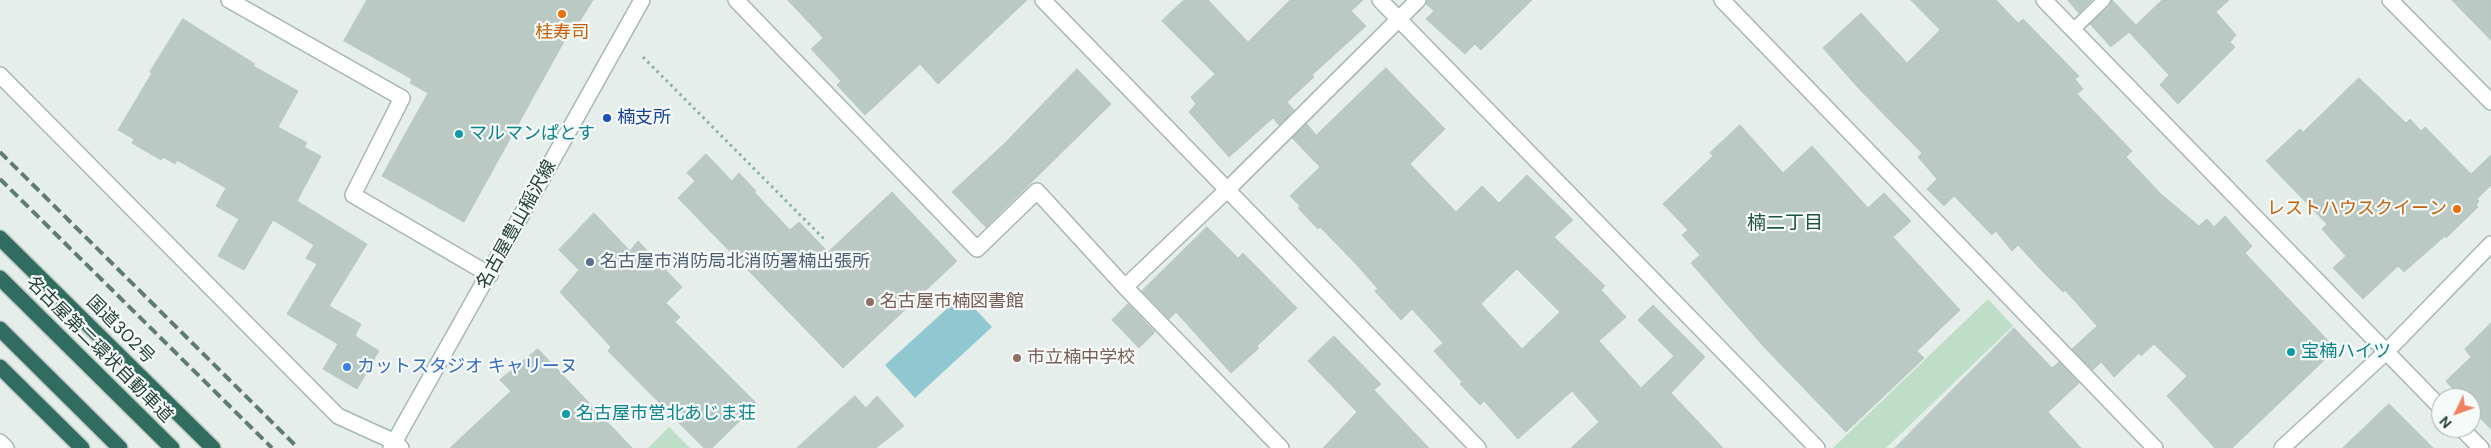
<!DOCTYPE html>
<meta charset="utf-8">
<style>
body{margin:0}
#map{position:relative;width:2491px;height:448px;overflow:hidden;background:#e5eeea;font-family:"DM Sans",sans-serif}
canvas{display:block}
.north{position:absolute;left:2431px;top:388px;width:50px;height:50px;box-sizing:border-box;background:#f6faf8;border:1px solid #a2b0ab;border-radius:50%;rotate:228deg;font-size:14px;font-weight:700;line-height:20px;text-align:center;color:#244038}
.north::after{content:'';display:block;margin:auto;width:18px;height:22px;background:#ef8262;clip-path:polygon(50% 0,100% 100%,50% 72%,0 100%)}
</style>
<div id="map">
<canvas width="2491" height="448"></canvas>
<div class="north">N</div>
</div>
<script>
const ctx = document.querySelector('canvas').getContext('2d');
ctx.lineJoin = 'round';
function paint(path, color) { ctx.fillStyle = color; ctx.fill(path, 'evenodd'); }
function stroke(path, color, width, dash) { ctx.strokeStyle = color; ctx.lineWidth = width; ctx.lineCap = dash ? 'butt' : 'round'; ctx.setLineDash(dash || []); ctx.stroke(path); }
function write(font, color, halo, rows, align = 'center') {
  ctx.font = font + ' "DM Sans","Noto Sans JP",sans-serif'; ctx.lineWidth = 4.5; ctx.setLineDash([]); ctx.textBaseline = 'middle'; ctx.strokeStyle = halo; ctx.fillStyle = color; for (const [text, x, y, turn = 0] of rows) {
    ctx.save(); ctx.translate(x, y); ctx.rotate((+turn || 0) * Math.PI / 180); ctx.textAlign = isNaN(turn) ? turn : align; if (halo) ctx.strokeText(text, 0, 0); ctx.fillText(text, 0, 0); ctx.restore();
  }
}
const green = new Path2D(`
 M1988 299 2013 326 1886 448H1833Z
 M669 427 690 448H648Z`);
const water = new Path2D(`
 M962 295 992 327 915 398 885 365Z`);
const building = new Path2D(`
 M367 0H593L575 29 572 27 464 222 382 176 428 93 410 83 412 79 344 41Z
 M788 0H1027L938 84 920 64 865 115 837 85 841 81 811 49 823 38Z
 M1184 0H1208L1248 42 1290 0H1363L1351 11 1366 26 1312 75 1314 77 1287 102 1294 110 1279 125 1273 118 1229 157 1189 112 1196 104 1191 97 1215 74 1162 21Z
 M1427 0H1532L1481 50 1475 44 1465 54 1426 19 1434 11 1426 4Z
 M1911 0H1996L2018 23 2023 19 2079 76 2075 79 2083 89 2077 94 2132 151 2126 157 2161 194 2199 226 2207 219 2214 227 2225 216 2252 246 2245 253 2336 349 2232 448H2215L2167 396 2187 376 2154 344 2141 356 2139 353 2114 377 2101 362 2093 370 2072 349 2097 326 2065 290 2063 292 2045 274 2018 245 2012 251 1996 231 1992 235 1954 196 1944 206 1927 189 1937 179 1918 157 1922 153 1860 90 1823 48 1861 13 1907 63 1940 30Z
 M2068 0H2092L2079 13Z
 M2112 0 2136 25 2162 0H2229L2216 12 2236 35 2230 42 2235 47 2178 104 2160 85 2169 75 2129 32 2111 47 2090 24 2110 6Z
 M2452 0H2491V40Z
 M183 19 255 64 253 66 298 91 278 127 307 143 304 147 321 156 297 201 367 244 329 306 361 324 355 336 379 351 357 389 323 369 338 344 287 314 317 264 306 258 314 245 273 220 244 270 218 256 239 219 216 206 226 188 177 160 175 164 163 157 161 160 132 143 134 139 118 130 152 73 150 72Z
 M1386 68 1445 129 1410 164 1456 212 1482 186 1499 203 1527 175 1573 220 1554 237 1605 286 1601 290 1626 317 1599 341 1641 388 1674 356 1638 320 1653 305 1705 357 1671 393 1723 448H1571L1599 422 1572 391 1518 439 1484 401 1480 405 1460 384 1462 382 1434 351 1443 343 1412 309 1401 320 1375 291 1378 289 1356 264 1320 227 1318 229 1298 208 1300 206 1290 196 1320 167 1292 138 1307 124 1316 135ZM1517 269 1560 312 1522 349 1481 304Z
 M1077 69 1111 104 986 227 952 192 1004 144Z
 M2359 78 2406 123 2410 119 2421 131 2425 127 2471 174 2491 155V185L2477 199 2479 201 2476 205 2478 207 2446 238 2445 236 2404 272 2398 266 2363 299 2333 268 2346 256 2322 229 2327 224 2266 161 2300 129 2303 132Z
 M1740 125 1783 173 1812 146 1868 208 1884 193 1911 221 1893 237 1960 310 1917 351 1924 358 1846 432 1764 347 1691 263 1700 255 1682 235 1688 230 1663 204 1713 156 1710 153Z
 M706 154 732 181 739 173 756 191 754 192 790 230 799 222 828 252 892 192 957 261 843 368 678 198 695 181 687 173Z
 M594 213 630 251 638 241 682 287 666 303 680 317 675 322 757 404 712 448H704L608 351 611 347 560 292 579 270 559 250Z
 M1207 227 1238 258 1243 253 1297 308 1257 346 1259 348 1231 373 1176 312 1169 319 1142 291Z
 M1128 304 1155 332 1139 348 1112 320Z
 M2491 323V429L2471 409V398H2461L2446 381 2471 357 2465 349Z
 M2014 328 2052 368 2059 362 2079 383 2048 412 2081 448H1895Z
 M1334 336 1381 384 1374 390 1429 448H1323L1357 412 1308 361Z
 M538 349 632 448H450L511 391 500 380Z
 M855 396 866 408 877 396 904 426 876 448H797Z
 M2389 404 2433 448H2343Z`);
const path = new Path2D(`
 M643 57 826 241`);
const lane = new Path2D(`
 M2073 30 2104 0`);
const street = new Path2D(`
 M229 0 402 98 353 195 490 275
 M736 0 977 249 1037 191 1125 287 1281 448
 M1043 0 1478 448
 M1380 0 1817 448
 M1722 0 2155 448
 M2044 0 2441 408
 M2390 0 2491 102
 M0 75 338 416 395 442 401 448
 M1125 287 1226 191 1418 0
 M2461 428 2481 448
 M0 442 6 448`);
const secondary = new Path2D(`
 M391 448 642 0
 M2282 448 2386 352 2491 244`);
const highway = new Path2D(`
 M0 238 213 448
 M0 278 172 448
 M0 329 120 448
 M0 367 82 448`);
const rail = new Path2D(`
 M0 152 298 448
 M0 179 272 448`);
const markers = [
 [562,14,5,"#e8710a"],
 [607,118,5,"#1a4fb4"],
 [459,134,5,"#0f9aa8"],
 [2457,209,5,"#e8710a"],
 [590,262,5,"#5c6f8a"],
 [870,302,5,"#8d6e63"],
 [2291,352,5,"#0f9aa8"],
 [1017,358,5,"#8d6e63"],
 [347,367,5,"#3f7fe0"],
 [566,414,5,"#0f9aa8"]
];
const foodNames = [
 ["桂寿司",562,33],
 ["レストハウスクイーン",2447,209,"right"]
];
const transitNames = [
 ["楠支所",617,118]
];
const cultureNames = [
 ["マルマンぱとす",469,134],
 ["宝楠ハイツ",2301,352],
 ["名古屋市営北あじま荘",576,414]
];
const streetNames = [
 ["名古屋豊山稲沢線",517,225,-61],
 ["国道302号",120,330,45],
 ["名古屋第二環状自動車道",99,350,45]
];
const serviceNames = [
 ["名古屋市消防局北消防署楠出張所",600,262]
];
const educationNames = [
 ["名古屋市楠図書館",880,302],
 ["市立楠中学校",1027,358]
];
const shopNames = [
 ["カットスタジオ キャリーヌ",357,367]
];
const neighbourhoodNames = [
 ["楠二丁目",1785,224]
];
paint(green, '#bfdec7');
paint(water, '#8fc8d1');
paint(building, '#bac9c3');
stroke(building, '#b7c8c1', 1);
stroke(lane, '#a7b6b1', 15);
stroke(street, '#a7b6b1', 18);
stroke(secondary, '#a4bab2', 18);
stroke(highway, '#c2cac7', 18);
stroke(path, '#86b1a3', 3, [2.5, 4]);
stroke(lane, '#fff', 12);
stroke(street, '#fff', 15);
stroke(secondary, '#fff', 15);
stroke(highway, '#306c5f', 15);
stroke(rail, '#5f7b73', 4, [10, 5]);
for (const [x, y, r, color] of markers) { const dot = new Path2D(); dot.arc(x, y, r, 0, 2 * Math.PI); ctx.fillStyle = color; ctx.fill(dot); stroke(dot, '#f6faf8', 2); }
write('18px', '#c56008', '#f6faf8', foodNames);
write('18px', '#164399', '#f6faf8', transitNames, 'left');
write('18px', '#0d838f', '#f6faf8', cultureNames, 'left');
write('18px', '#244038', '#f6faf8', streetNames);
write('18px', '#4e5e75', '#f6faf8', serviceNames, 'left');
write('18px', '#785e54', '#f6faf8', educationNames, 'left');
write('18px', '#366cbe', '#f6faf8', shopNames, 'left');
write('19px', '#205245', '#f6faf8', neighbourhoodNames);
</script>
